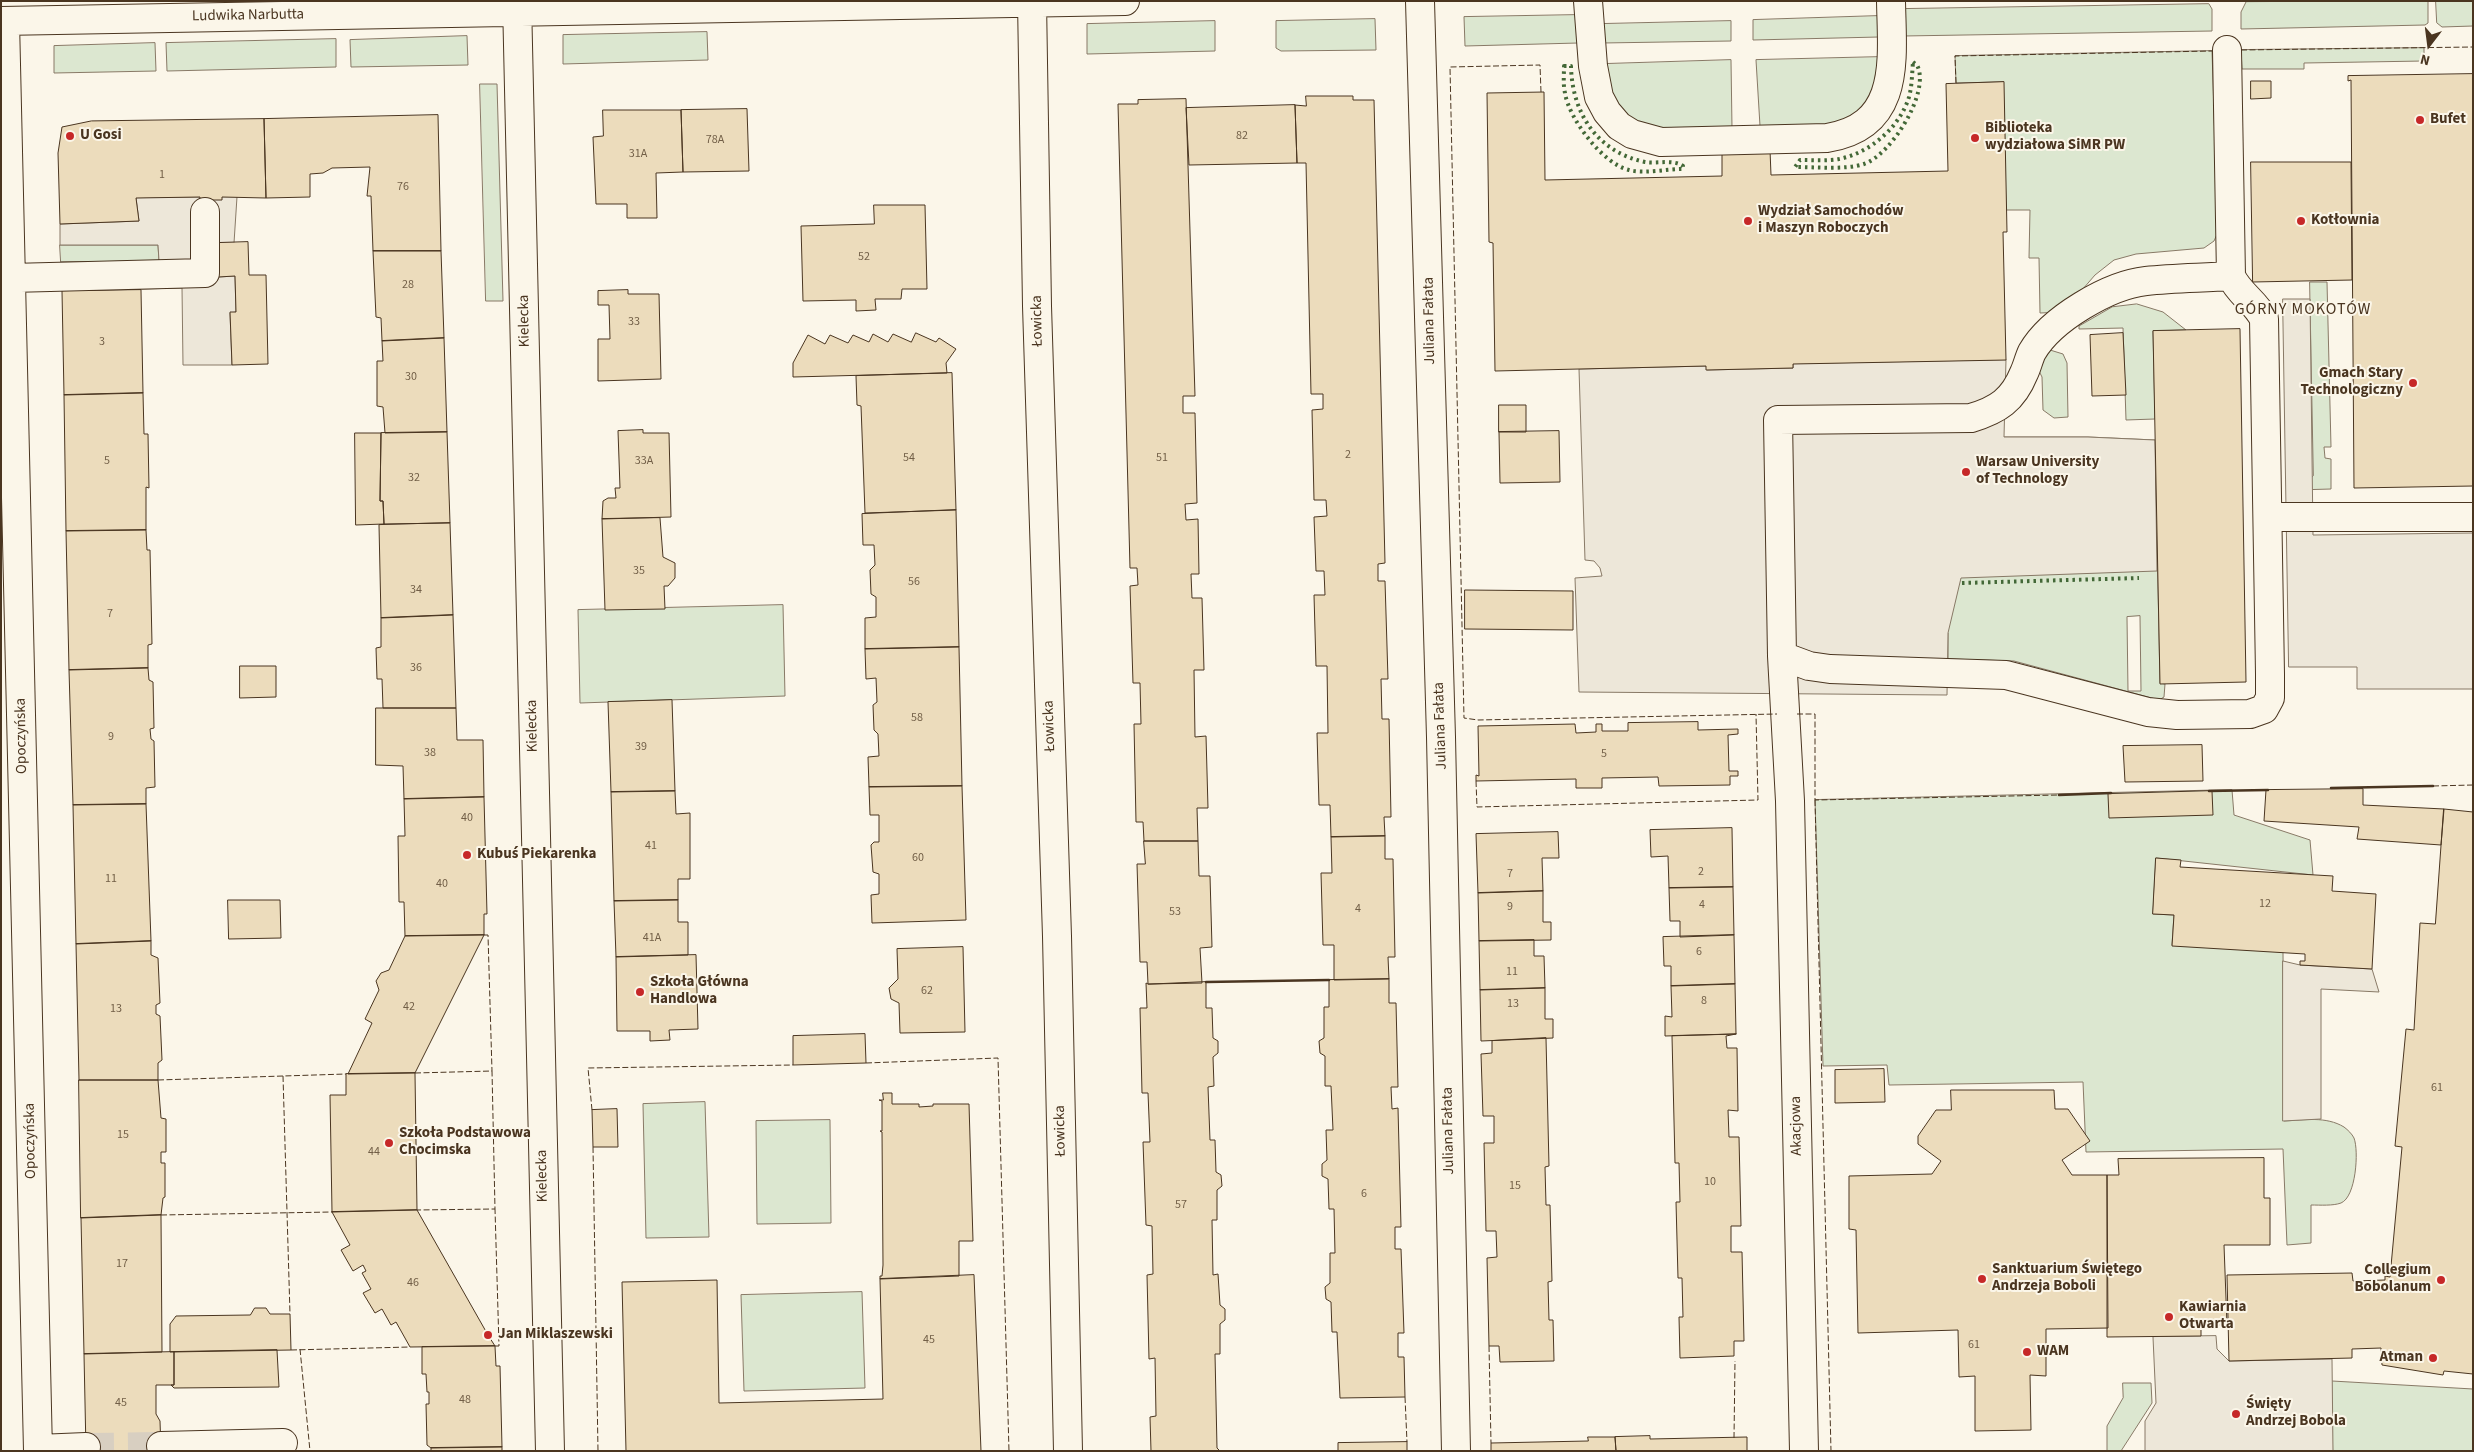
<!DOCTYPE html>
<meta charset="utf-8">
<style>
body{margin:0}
#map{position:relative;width:2474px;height:1452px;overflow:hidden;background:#fbf6e9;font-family:"Source Sans 3",sans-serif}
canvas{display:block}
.frame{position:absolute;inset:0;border:2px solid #4a3520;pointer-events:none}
.north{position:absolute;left:2404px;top:20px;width:50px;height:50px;-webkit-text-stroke:4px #fbf6e9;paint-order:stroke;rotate:195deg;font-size:14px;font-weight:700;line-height:20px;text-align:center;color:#4a3520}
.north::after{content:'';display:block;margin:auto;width:18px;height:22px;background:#4a3520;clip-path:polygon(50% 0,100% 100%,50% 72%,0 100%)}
</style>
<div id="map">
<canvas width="2474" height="1452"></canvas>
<div class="frame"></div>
<div class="north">N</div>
</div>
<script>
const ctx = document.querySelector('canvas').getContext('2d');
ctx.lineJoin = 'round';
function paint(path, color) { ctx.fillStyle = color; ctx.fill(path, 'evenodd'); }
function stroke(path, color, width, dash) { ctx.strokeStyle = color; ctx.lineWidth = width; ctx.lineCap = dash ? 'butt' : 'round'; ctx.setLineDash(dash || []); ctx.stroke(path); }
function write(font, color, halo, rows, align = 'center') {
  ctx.font = font + ' "Source Sans 3",sans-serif'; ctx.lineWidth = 4; ctx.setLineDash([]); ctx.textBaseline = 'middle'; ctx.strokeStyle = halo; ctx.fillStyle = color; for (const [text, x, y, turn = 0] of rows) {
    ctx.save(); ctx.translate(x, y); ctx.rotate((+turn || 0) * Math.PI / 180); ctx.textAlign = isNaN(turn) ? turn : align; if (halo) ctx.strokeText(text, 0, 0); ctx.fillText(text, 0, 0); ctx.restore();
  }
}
const green = new Path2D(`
 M2428 1V23L2425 25 2241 29V12L2246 2Z
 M2436 1H2473V26L2442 27 2437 23Z
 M2209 4 2212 9V31L1903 36V9Z
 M1577 15 1578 43 1465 46 1464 17Z
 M1878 16 1879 37 1753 40V20Z
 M1375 19 1376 50 1281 51 1276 48V21Z
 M1215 21V51L1087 54V24Z
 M1731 21V41L1602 43 1601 24Z
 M707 32 708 60 563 64V35Z
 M467 36 468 65 351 67 350 40Z
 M336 39V67L167 71 166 43Z
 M155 43 156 71 54 73V46Z
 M2424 48V61L2304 63V69H2242L2241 50Z
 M2212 51 2218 232 2214 241 2204 248 2136 254 2114 260 2095 275 2063 312 2040 313 2039 258H2029L2030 210H2006L2003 82 1956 83 1955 56Z
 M1880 57 1873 99 1838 126H1760L1756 60Z
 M1731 60 1732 128 1665 131 1636 125 1615 106 1604 64Z
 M480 84H497L503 301H486Z
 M60 245H158L159 261 61 262Z
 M2310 282H2327L2331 447H2324L2325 458 2331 459V489L2296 490 2313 476Z
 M2137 304 2163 312 2186 330 2153 331 2155 419 2126 420 2123 328 2079 329V326L2112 307Z
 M2050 350 2063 354 2067 363 2068 417 2054 418 2043 410 2042 377 2033 359Z
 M1998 437H2088L2155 440 2160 683 2165 684 2164 697 2159 700 2014 661 1948 659V633L1795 538ZM2140 616 2141 691H2128L2127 617Z
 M783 605 785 696 580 703 578 610Z
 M2232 790 2234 815 2310 840 2313 875 2156 858 2153 914 2174 915 2172 945 2283 952 2284 1121C2304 1120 2326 1116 2344 1127 2348 1130 2352 1134 2354 1138 2359 1151 2356 1197 2341 1203 2333 1206 2320 1205 2311 1205V1243L2287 1245 2283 1149 2086 1152 2083 1082 1889 1085 1887 1065 1823 1066 1815 800Z
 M705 1102 709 1237 646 1238 643 1104Z
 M830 1120 831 1223 757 1224 756 1121Z
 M862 1292 865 1388 744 1391 741 1295Z
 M2332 1381 2473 1389V1451H2333Z
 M2123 1383H2151L2152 1403 2121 1451H2107V1426L2123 1398Z`);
const parking = new Path2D(`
 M237 197 234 243H217L218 277 235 276 236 312 230 313 232 365H183L182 288 62 291 61 262 159 261 158 245H60V224L139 221 136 198Z
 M2283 299H2310L2313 535 2473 533V689H2357V667H2289Z
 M2006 360 2004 437H2088L2155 440 2157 571 1961 578 1948 633 1947 695 1579 692 1575 578 1602 576 1600 568 1594 561 1585 560 1579 369 1706 366 1707 370 1793 368V364Z
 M2283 961 2300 965 2372 969 2379 992 2321 989V1119L2283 1121Z
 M2216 1336 2217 1349 2229 1361 2332 1359 2333 1451H2145V1421L2156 1403 2153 1337Z`);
const building = new Path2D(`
 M2473 74V486L2354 488 2351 80 2348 81V76Z
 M2251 81H2271V98L2251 99Z
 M2004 82 2007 232H2003L2006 360 1793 364V368L1706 370V366L1495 371 1493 243 1489 242 1487 93 1544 92 1545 180 1722 176V152L1770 150 1771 175 1948 171 1946 84Z
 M1306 96H1353V100H1374L1385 563 1378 564V581H1385L1388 679H1381L1382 719H1389L1391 817H1384L1385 836 1331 837 1330 805H1319L1317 733H1328L1327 666H1316L1314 595H1325L1324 571H1316L1314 517 1327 516 1326 500H1314L1312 410 1323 409V394H1311L1306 163H1297L1295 105 1306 106Z
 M1186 99 1195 396H1183V413H1195L1197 503 1185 504 1186 520 1198 519 1199 574H1191L1192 598H1202L1204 670H1194L1195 737 1206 736 1208 808H1197L1198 841H1144L1143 822H1136L1134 724H1141L1140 683H1133L1130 586 1138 585 1137 568H1130L1118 104H1138V100Z
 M1295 105 1297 163 1189 165 1186 108Z
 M747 109 749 171 683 172 681 110Z
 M603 110H681L683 172 656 173 657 218H627V204H596L593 137 603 136Z
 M438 115 441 251H373L371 196H367L370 167 332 168 323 173 310 174V197L266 198 264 119Z
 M264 119 266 198 222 197V200H200V197L136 198 139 221 60 224 58 153 62 127 91 121Z
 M2251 162H2351L2352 280 2253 282Z
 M874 205H925L927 289H902L901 299H875L876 310 856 311V300L803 301 801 226 874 224Z
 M248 242 249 275H266L268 364 232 365 230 312H236L235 276 218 277 217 243Z
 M441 251 444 338 382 341 381 318 376 317 373 251Z
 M141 290 143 393 64 395 62 291Z
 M628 290V294H659L661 379 598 381V339H610L609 305H598V291Z
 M2240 329 2246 682 2160 684 2153 331Z
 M916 333 936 342 939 338 956 349 946 363 947 373 793 377V363L808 335 825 344 830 335 848 343 853 335 869 342 873 334 888 342 893 334 911 342Z
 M2123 333 2126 395 2092 396 2090 335Z
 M444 338 447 432 385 433 383 407 377 406V361H383L382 341Z
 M952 373 956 510 865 513 861 406 857 405 856 376Z
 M143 393 144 434H148L149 488 146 487V530L66 531 64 395Z
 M1499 405H1526V432H1499Z
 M643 430V433H669L671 517 602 519 603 501 608 498H616L615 488H620L618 431Z
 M1559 431 1560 482 1500 483 1499 432Z
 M447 432 450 523 384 524 383 501H380L381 433Z
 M355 433H381L380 501H383L384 524 356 525Z
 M956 510 959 647 865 649V618L876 617V597L871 594 870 570 875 565 874 545H863L862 514Z
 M660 518 663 557 675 563V578L668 586H664L665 609 605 610 602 519Z
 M450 523 453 615 381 618 379 525Z
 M146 530 147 550H150L152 644 148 645V668L69 670 66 531Z
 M1465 590 1573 591V630L1465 629Z
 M453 615 456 708H383L382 679H377L376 648 381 647V618Z
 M959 647 962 786 869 787 868 757 879 756 878 734 874 730 873 705 877 702 876 678 866 679 865 649Z
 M240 666H276V697L240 698Z
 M148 668 149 680 153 682 154 728 150 729 151 739 154 741 155 787 146 788V804L73 805 69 670Z
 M672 700 675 791 611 792 608 702Z
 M376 708H456L457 740H483L484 797 404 799 403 766 376 765Z
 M1698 722V730L1738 729V734L1728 735 1729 771H1738V776H1730V785L1659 786 1658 777 1602 778V788H1576V779L1476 781V775L1479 776 1478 726 1575 724 1576 733 1596 732V724H1602V731H1628V723Z
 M2202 745 2203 781 2125 782 2123 746Z
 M962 786 966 920 872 923 871 895 879 894V874L873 872 871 845 874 842H879V815H870L869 787Z
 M2363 789V805L2444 809 2441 845 2357 839 2359 827 2264 821 2266 790Z
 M675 791 676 814 690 813V879H678V900L614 901 611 792Z
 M2212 791 2213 815 2109 818 2108 794Z
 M484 797 487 914H484V935L405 936 404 902H399L398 836H405L404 799Z
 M146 804 151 941 76 944 73 805Z
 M2444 809 2473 812V1374L2444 1371 2443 1375 2382 1365 2381 1348 2352 1349V1358L2229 1361 2227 1275 2352 1273 2353 1281 2385 1280V1276L2390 1277 2402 1147 2395 1146 2406 1029 2414 1030 2420 923 2435 924Z
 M1732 828 1733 887 1669 888 1668 856 1651 857 1650 830Z
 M1558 832 1559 858H1542L1543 891 1478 893 1476 834Z
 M1385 836V859H1393L1395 957H1388L1389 979 1334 980V945H1323L1321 873H1332L1331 837Z
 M1144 841H1198L1199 876H1210L1212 947 1200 948 1202 983 1148 984 1147 962H1140L1137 864H1145Z
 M2156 858 2181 860 2180 867 2333 876 2332 891 2376 894 2372 969 2300 965V961H2305V954L2172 946 2174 915 2153 914Z
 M1733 887 1734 935 1680 937V921H1670L1669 888Z
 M1543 891V922H1551V940L1479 941 1478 893Z
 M228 900H280L281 938 229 939Z
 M678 900V922H688V955L616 957 614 901Z
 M484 935 415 1073 348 1074 372 1023 365 1019 379 990 376 981 381 973 389 970 405 936Z
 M1734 935 1735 984 1671 986V966H1664L1663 937Z
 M1534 940V956H1544L1545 988 1480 990 1479 941Z
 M151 941V955L158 958 160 1003 156 1005V1014L160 1016 162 1060 158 1063V1080H79L76 944Z
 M963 947 965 1032 900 1033 899 1003 891 999 889 988 898 979 897 949Z
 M696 955 698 1029 669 1030 670 1040 650 1041V1031H617L616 957Z
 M1389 979V1003H1396L1398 1087H1391L1392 1109 1398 1108 1401 1227H1395V1249H1401L1404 1333H1398V1357H1404L1405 1397 1340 1398 1337 1332H1332L1331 1302 1326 1299 1325 1287 1330 1283V1253H1335L1334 1209H1329L1328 1179 1322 1176V1164L1327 1160 1326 1130H1333L1331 1086H1325V1056L1320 1053 1319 1041 1324 1038V1007H1329V980Z
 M1206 982V1008H1212L1213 1038 1218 1041V1053L1213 1057 1214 1086 1208 1087 1210 1140H1215L1216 1172 1221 1175 1222 1186 1217 1190V1220H1212L1213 1275 1218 1274 1220 1305 1225 1309V1320L1220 1324V1354H1215L1217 1448 1220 1451H1151L1150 1417 1156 1416 1155 1358 1149 1359 1147 1275 1153 1274 1152 1226 1146 1225 1143 1142H1150L1148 1093H1142L1140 1008H1147L1146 983 1148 984Z
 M1735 984 1736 1034 1665 1036V1016L1672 1017 1671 986Z
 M1545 988V1019H1553V1038L1481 1041 1480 990Z
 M865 1034 866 1063 793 1065V1036Z
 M1736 1034 1726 1036 1727 1048H1737L1738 1111 1728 1110 1729 1137H1739L1741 1226H1731V1252H1742L1744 1341H1734V1356L1680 1358 1679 1317H1683L1682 1278H1678L1676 1202H1680L1679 1163H1675L1672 1036Z
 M1546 1038 1549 1166 1545 1167 1546 1205H1550L1552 1281 1548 1282 1549 1320H1553L1554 1361 1500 1362 1499 1346H1489L1487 1258 1497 1257 1496 1231H1486L1484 1143H1494V1116H1483L1481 1054 1492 1053V1041Z
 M1884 1069 1885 1102 1835 1103V1070Z
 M415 1073 417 1210 332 1212 330 1095H346V1074Z
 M79 1080H158L161 1118 166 1119V1152H161V1163H165V1197L163 1198 161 1215 81 1218Z
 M1951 1090H2054L2055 1109H2068L2090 1141 2062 1160 2072 1175H2107L2108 1328 2046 1329V1376L2030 1375 2031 1430 1975 1431V1376L1959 1377 1958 1330 1858 1333 1856 1230 1849 1229V1176L1932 1174 1941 1161 1918 1144V1136L1936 1110H1951Z
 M883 1093H892V1104H919V1107L933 1106V1104H969L973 1241H959V1276L880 1279V1276H882L883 1265 882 1132 880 1131H882V1101L879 1100H883Z
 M617 1109 618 1147H593L592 1110Z
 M2264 1158V1198H2270V1245H2224L2227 1325H2201V1336L2107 1337V1175H2119L2118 1159Z
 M417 1210 488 1335 495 1346 410 1347 396 1322 391 1325 382 1309 375 1313 363 1293 371 1289 362 1273 366 1271 363 1265 353 1271 341 1250 350 1245 332 1212Z
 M161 1215 162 1352 84 1354 81 1218Z
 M974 1275 981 1451H626L622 1282 717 1280 719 1403 883 1399 880 1279Z
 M255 1308H266L270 1314H290L291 1350 170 1352V1324L176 1316 250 1315Z
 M495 1346 496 1366H500L502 1447 431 1448 427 1445 426 1404H429V1392H427L426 1374H422V1347Z
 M277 1350 279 1387 174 1388 171 1385H174V1352Z
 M174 1352V1385H156V1414L160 1421 161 1451H86L84 1354Z
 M1650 1436V1439L1747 1437V1451H1616L1615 1437Z
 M1588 1437H1615L1616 1451H1491V1443L1588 1441Z
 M1407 1442V1451H1338V1443Z
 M502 1447V1451H431V1448Z`);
const minorTunnel = new Path2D(`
 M86 1447 161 1446`);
const minor = new Path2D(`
 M517 1 550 1451
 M1032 1 1037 306 1057 936 1068 1451
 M1420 1 1441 737 1456 1451
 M1588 1 1593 66 1599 97 1607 112 1619 126 1632 134 1661 142 1827 138C1902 126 1892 59 1891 1
 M1 21 1125 1
 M5 21 38 1451
 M2227 50 2231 276
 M11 278 205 273V212
 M2268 517H2473
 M1782 656 1809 666 1830 669 2006 675 2148 712 2177 715 2250 714 2264 709 2270 698V674L2264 319C2256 302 2239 294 2231 276 2203 278 2174 278 2146 281 2109 285 2051 319 2032 352 2029 358 2027 367 2024 373 2013 400 1998 410 1971 418L1778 420 1782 656 1790 801 1804 1451
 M161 1446 283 1443
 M38 1449 86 1447`);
const hedge = new Path2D(`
 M1913 62 1917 65C1931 92 1891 155 1864 164 1846 170 1815 167 1795 167L1800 160C1813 160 1827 161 1839 159 1870 153 1900 127 1909 97 1912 86 1912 74 1913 62Z
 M1564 66H1571C1572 113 1597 152 1645 162 1657 164 1673 159 1683 166V169C1666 169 1645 174 1629 170 1603 164 1569 119 1565 93 1563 85 1564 75 1564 66Z
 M1962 583 2139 578`);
const fence = new Path2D(`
 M2241 50 2473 47
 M1956 83 1955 56 2212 51
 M1541 92 1540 65 1450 67 1464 718 1478 720 1777 714
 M1797 714H1815V800L2059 795
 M1476 781 1477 807 1758 800 1756 714
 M2433 786 2473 785
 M1815 800 1831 1451
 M484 935H488L492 1071
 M866 1063 998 1058 1009 1451
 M415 1073 492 1071 495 1209 417 1210
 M283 1076 290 1314
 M158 1080 346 1074
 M592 1110 588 1068 793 1065
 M593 1147 598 1451
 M161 1215 332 1212
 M495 1346H499L495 1209
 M1489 1346 1491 1443
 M300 1349 310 1451
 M291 1350 410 1347
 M1405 1397 1407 1442
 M1734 1438 1735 1361`);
const wall = new Path2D(`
 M2331 788 2433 786
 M2209 791 2268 790
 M2059 795 2111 793
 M1206 982 1329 980`);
const markers = [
 [2420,120,5,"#c62828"],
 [70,136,5,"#c62828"],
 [1975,138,5,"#c62828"],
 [1748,221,5,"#c62828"],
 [2301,221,5,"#c62828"],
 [2413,383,5,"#c62828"],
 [1966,472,5,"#c62828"],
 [467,855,5,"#c62828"],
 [640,992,5,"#c62828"],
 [389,1143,5,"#c62828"],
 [1982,1279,5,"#c62828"],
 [2441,1280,5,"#c62828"],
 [2169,1317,5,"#c62828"],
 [488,1335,5,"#c62828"],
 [2027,1352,5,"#c62828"],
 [2433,1358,5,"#c62828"],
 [2236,1414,5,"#c62828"]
];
const numberNames = [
 ["82",1242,136],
 ["78A",715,140],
 ["31A",638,154],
 ["1",162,175],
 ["76",403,187],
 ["52",864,257],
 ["28",408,285],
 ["33",634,322],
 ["3",102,342],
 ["30",411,377],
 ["2",1348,455],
 ["54",909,458],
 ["51",1162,458],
 ["5",107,461],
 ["33A",644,461],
 ["32",414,478],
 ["35",639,571],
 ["56",914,582],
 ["34",416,590],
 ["7",110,614],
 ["36",416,668],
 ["58",917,718],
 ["9",111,737],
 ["39",641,747],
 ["38",430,753],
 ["5",1604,754],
 ["40",467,818],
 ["41",651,846],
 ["60",918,858],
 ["2",1701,872],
 ["7",1510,874],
 ["11",111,879],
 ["40",442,884],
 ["12",2265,904],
 ["4",1702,905],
 ["9",1510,907],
 ["4",1358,909],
 ["53",1175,912],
 ["41A",652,938],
 ["6",1699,952],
 ["11",1512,972],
 ["62",927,991],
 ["8",1704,1001],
 ["13",1513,1004],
 ["42",409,1007],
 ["13",116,1009],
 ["61",2437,1088],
 ["15",123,1135],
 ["44",374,1152],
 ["10",1710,1182],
 ["15",1515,1186],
 ["6",1364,1194],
 ["57",1181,1205],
 ["17",122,1264],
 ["46",413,1283],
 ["45",929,1340],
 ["61",1974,1345],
 ["48",465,1400],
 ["45",121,1403]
];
const streetNames = [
 ["Ludwika Narbutta",248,16,-1],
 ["Kielecka",525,321,-91],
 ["Łowicka",1038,321,-91],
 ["Juliana Fałata",1430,321,-91],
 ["Kielecka",533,726,-91],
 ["Łowicka",1050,726,-92],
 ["Juliana Fałata",1441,726,-92],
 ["Opoczyńska",22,736,-91],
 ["Akacjowa",1797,1126,-91],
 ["Łowicka",1061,1131,-91],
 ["Juliana Fałata",1449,1131,-91],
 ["Opoczyńska",31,1141,-91],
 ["Kielecka",543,1176,-91]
];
const poiNames = [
 ["Bufet",2430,120],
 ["Biblioteka",1985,129],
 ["wydziałowa SiMR PW",1985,146],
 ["U Gosi",80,136],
 ["Wydział Samochodów",1758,212],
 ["i Maszyn Roboczych",1758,229],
 ["Kotłownia",2311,221],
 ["Gmach Stary",2403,374,"right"],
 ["Technologiczny",2403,391,"right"],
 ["Warsaw University",1976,463],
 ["of Technology",1976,480],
 ["Kubuś Piekarenka",477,855],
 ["Szkoła Główna",650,983],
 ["Handlowa",650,1000],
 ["Szkoła Podstawowa",399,1134],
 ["Chocimska",399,1151],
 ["Sanktuarium Świętego",1992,1270],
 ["Andrzeja Boboli",1992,1287],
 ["Collegium",2431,1271,"right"],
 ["Bobolanum",2431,1288,"right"],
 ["Kawiarnia",2179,1308],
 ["Otwarta",2179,1325],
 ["Jan Miklaszewski",498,1335],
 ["WAM",2037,1352],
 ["Atman",2423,1358,"right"],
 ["Święty",2246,1405],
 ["Andrzej Bobola",2246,1422]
];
const neighbourhoodNames = [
 ["GÓRNY MOKOTÓW",2303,310]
];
paint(green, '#dce7d0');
stroke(green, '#887966', 1);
paint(parking, '#ede7d9');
stroke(parking, '#887966', 1);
paint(building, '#ecdcbc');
stroke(building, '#4a3520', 1);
stroke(minorTunnel, '#d8cfc1', 28, [28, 14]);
stroke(minor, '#4a3520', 30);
stroke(minor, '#fbf6e9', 28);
stroke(hedge, '#436837', 4, [2.5, 4]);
stroke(fence, '#4a3520', 1, [6, 2.5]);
stroke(wall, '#4a3520', 2.5);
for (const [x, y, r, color] of markers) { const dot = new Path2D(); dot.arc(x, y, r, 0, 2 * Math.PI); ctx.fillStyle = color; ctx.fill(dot); stroke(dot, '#fbf6e9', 2); }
write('12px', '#725f47', null, numberNames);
write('15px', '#4a3520', '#fbf6e9', streetNames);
write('bold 15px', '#4a3520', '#fbf6e9', poiNames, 'left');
ctx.letterSpacing = '1px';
write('16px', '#4a3520', '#fbf6e9', neighbourhoodNames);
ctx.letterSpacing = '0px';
</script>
